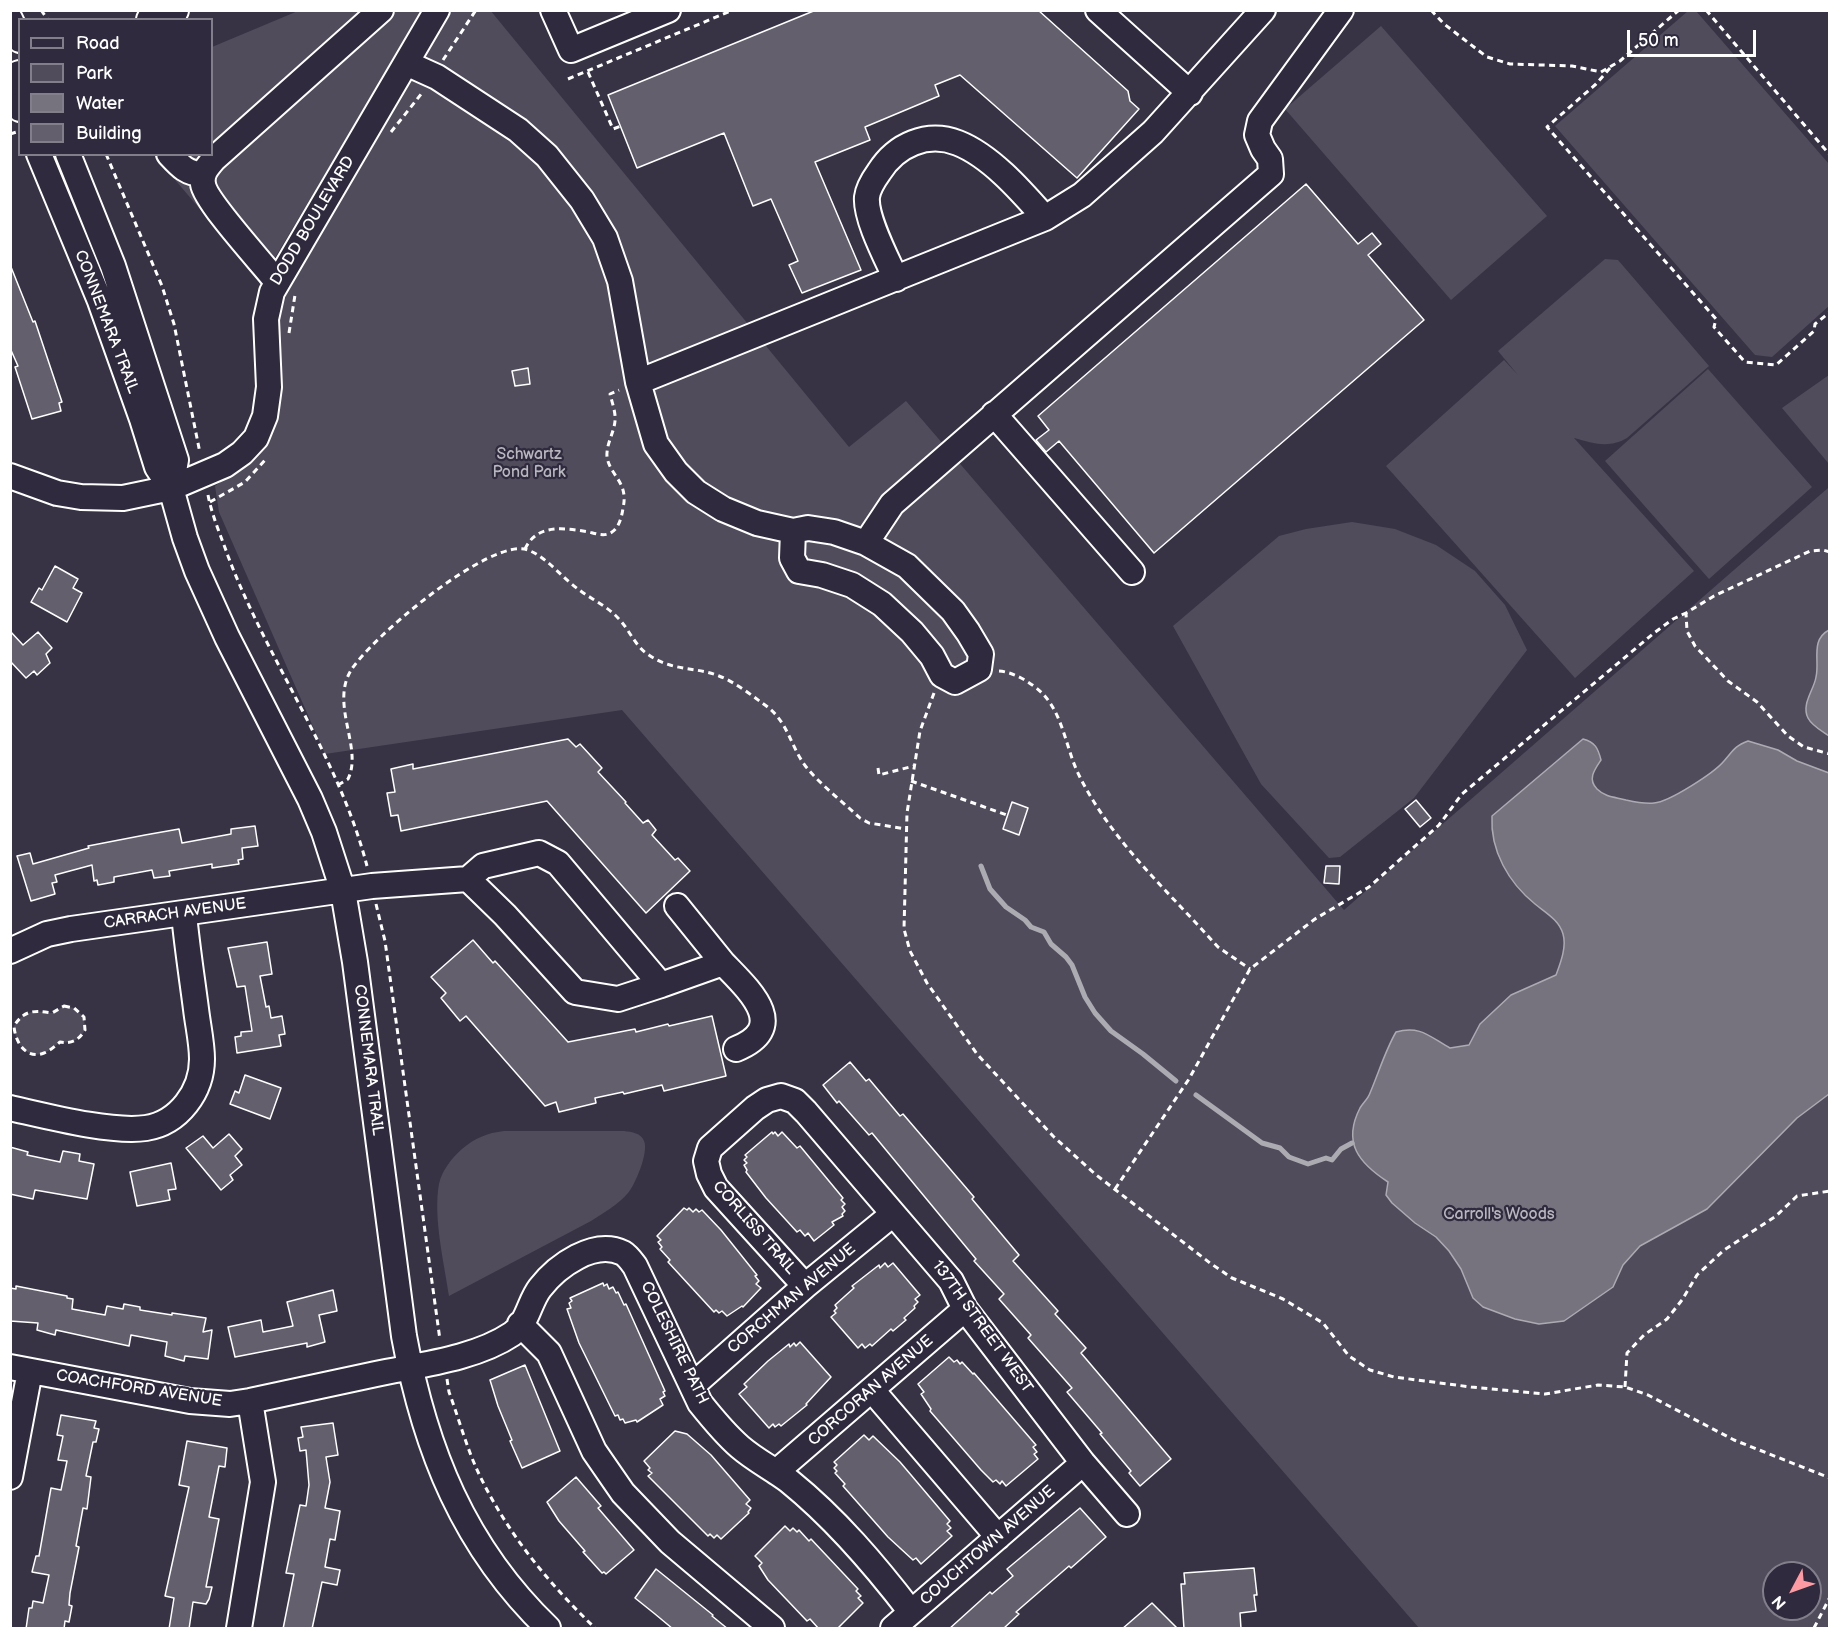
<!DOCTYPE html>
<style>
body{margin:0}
#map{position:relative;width:1840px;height:1639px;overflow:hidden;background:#373345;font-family:"Balsamiq Sans",sans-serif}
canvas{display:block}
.frame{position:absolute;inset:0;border:12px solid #fff;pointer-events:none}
.legend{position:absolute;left:18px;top:18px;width:195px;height:138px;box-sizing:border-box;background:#2f2a3d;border:2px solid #827f8b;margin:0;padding:8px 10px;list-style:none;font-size:18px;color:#fff}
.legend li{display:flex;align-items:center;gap:12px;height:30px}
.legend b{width:30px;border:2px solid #827f8b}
.north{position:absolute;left:1762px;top:1561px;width:60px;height:60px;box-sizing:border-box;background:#2f2a3d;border:2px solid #827f8b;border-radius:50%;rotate:229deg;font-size:16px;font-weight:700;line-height:24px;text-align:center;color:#fff}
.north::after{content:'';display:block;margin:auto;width:21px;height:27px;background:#ff9aa2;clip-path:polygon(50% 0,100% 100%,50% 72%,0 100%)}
.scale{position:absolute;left:1627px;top:30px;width:129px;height:27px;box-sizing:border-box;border:3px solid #fff;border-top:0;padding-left:8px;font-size:18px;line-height:21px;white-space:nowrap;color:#fff;-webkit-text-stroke:4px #2f2a3d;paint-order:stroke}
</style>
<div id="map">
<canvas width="1840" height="1639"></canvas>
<div class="frame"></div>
<ul class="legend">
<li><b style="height:8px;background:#2f2a3d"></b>Road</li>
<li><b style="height:16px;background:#514c5c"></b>Park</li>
<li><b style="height:16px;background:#76737f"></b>Water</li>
<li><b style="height:16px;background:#635f6d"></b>Building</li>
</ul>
<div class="north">N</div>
<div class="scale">50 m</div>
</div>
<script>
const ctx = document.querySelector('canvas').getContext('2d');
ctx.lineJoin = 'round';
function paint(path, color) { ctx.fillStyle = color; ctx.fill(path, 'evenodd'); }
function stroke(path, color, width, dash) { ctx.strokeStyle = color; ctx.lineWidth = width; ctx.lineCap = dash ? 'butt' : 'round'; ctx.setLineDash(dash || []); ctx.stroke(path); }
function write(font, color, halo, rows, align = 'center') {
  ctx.font = font + ' "Balsamiq Sans",sans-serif'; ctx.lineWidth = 4.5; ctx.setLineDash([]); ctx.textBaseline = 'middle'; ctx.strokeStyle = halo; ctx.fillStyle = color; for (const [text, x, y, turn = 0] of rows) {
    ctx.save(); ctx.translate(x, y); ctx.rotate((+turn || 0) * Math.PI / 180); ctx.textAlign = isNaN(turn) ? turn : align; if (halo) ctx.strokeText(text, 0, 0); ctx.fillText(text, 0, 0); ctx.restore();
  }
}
const green = new Path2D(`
 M490 10 849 447 906 401 1344 910 1828 488 1830 489V1621L1827 1628H1419L622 710 325 754 219 512 215 486 257 454 278 408 281 370 278 325 291 277 448 11ZM1774 1573H1810V1609H1774Z
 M298 11H423L261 281 154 155 212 154V47Z
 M1688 11H1696L1829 164V306L1772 357 1755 355 1555 126Z
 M1381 26 1547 216 1451 300 1285 109Z
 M1605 259 1618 260 1709 366 1627 438C1608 449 1593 443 1574 438L1694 571 1575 678 1386 466 1504 360 1518 375 1498 351Z
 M1708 369 1812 487 1709 579 1605 461Z
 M1829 375V464L1782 408Z
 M1352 522 1395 529 1436 545 1475 571 1505 605 1527 650 1414 798 1340 857 1329 858 1261 784 1173 626 1279 536 1306 529Z
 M64 1006 74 1008 84 1017 85 1030C79 1040 72 1044 60 1042 55 1046 50 1051 44 1053 26 1060 15 1042 14 1026 24 1010 34 1010 52 1013Z
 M504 1131H624C632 1132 641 1133 644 1141 649 1152 635 1185 628 1193 618 1205 603 1213 591 1221L449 1296C444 1262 433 1217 439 1184 442 1170 452 1158 462 1149 475 1138 487 1133 504 1131Z`);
const water = new Path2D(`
 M1829 630V736C1822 731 1812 726 1808 718 1801 704 1814 690 1816 677 1820 661 1810 640 1829 630Z
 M1583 739C1595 742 1598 748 1601 760 1595 769 1587 779 1597 789 1605 797 1615 797 1626 800 1635 802 1645 804 1654 803 1669 802 1714 773 1724 761 1734 750 1733 747 1748 741L1778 750 1797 761 1829 773V1094L1797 1118 1707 1209 1640 1246 1623 1265 1613 1287 1564 1321 1539 1324 1515 1319 1483 1307 1473 1298 1461 1269 1449 1251 1436 1237 1415 1223 1392 1203 1386 1195 1388 1182C1359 1163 1342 1143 1360 1108 1363 1103 1368 1099 1370 1093 1379 1072 1385 1051 1396 1032 1420 1025 1430 1037 1450 1048L1469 1045 1480 1024 1511 995 1556 975C1560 964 1567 947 1563 934 1559 920 1546 913 1535 904 1509 883 1490 851 1492 816Z`);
const stream = new Path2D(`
 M981 866 990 889 1006 907 1025 920 1031 927 1044 932 1051 944 1066 957 1072 965 1085 997 1095 1013 1111 1031 1143 1054 1176 1081
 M1196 1095 1262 1143 1280 1148 1289 1157 1308 1164 1326 1158 1332 1160 1341 1149 1352 1143`);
const building = new Path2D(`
 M816 10H1038L1128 91 1130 101 1139 109 1077 178 960 75 935 85 939 96 865 127 870 140 815 162 861 270 802 293 789 265 798 261 771 199 753 206 724 133 637 168 608 95Z
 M1306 184 1358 244 1372 233 1381 244 1368 255 1424 320 1154 553 1059 441 1046 452 1036 440 1049 430 1038 416Z
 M11 267 33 322 35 321 62 402 59 403 61 411 32 419 15 367 18 366 10 348Z
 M528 368 530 384 515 386 512 371Z
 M55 566 78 579 73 588 82 593 67 622 31 602 39 588 42 590Z
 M10 631 23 645 38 632 52 648 46 654 50 663 37 675 34 671 26 678 10 661Z
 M568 739 576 747 580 744 602 768 598 772 626 802 625 803 643 823 648 820 656 830 652 835 675 860 678 858 690 871 646 913 547 801 401 831 398 815 391 816 387 793 395 792 391 769 413 764V769Z
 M1416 800 1431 818 1420 827 1405 809Z
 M1012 802 1028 808 1019 835 1003 829Z
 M255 826 258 846 242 848 243 859 238 860 239 864 212 868V864L169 871 170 876 154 878 152 870 114 877V882L98 885 97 880 94 881 92 865 55 875 57 882 52 883 55 894 31 901 17 856 30 853 33 864 89 848 88 846 145 835 179 829 182 843 231 834V829Z
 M1326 866H1340L1339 884 1324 883Z
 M473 940 493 963 495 961 568 1042 635 1029 636 1032 668 1024 669 1026 712 1016 726 1076 664 1091 662 1085 624 1094 623 1092 595 1098 596 1103 559 1112 556 1102 545 1106 466 1016 460 1021 441 998 446 993 431 977Z
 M267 942 272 974 260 976 266 1007 269 1006 271 1018 282 1016 285 1034 279 1035 281 1046 237 1053 235 1037 241 1036V1032L252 1031 245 986 237 987 228 948Z
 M850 1062 866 1081 869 1079 900 1116 903 1114 974 1197 972 1199 1019 1255 1013 1261 1058 1311 1055 1314 1086 1348 1081 1353 1171 1459 1140 1486 1129 1473 1131 1471 1100 1434 1102 1433 1067 1392 1072 1388 1028 1338 1031 1335 999 1299 1004 1294 974 1261 976 1259 872 1133 869 1135 839 1101 837 1103 823 1085Z
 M245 1075 281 1088 270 1119 230 1104 235 1091 239 1093Z
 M772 1132 773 1134 775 1132 778 1136 782 1132 797 1148 800 1146 843 1198 841 1200 845 1204 842 1207 845 1211 842 1214 843 1216 832 1222 834 1225 814 1241 808 1233 805 1236 800 1230 797 1232 766 1198 746 1172 747 1170 744 1165 747 1163 744 1160 747 1157 745 1155Z
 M229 1134 242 1149 235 1156 242 1165 230 1175 233 1180 221 1190 186 1148 203 1136 213 1148Z
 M10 1147 28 1152 27 1155 60 1162 63 1151 80 1154 79 1161 94 1164 87 1199 35 1190 33 1199 10 1194Z
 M171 1163 176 1189 168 1190 170 1200 137 1206 130 1172Z
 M684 1208 687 1210 689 1208 693 1212 696 1209 699 1212 702 1210 721 1230 757 1275 755 1276 759 1281 756 1284 761 1288 743 1307 742 1306 727 1316 722 1311 719 1313 716 1310 714 1312 668 1262 670 1260 660 1249 662 1247 658 1242 661 1240 657 1236Z
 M885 1263 888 1267 893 1263 920 1295 915 1299 918 1302 914 1306 915 1308 904 1318 906 1320 893 1331 891 1329 872 1346 870 1344 865 1348 862 1344 858 1348 831 1317 836 1313 834 1311 837 1308 835 1305 854 1288 852 1286 879 1265 880 1268Z
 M603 1283 604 1286 607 1284 609 1289 613 1287 616 1293 618 1292 624 1305 626 1304 665 1391 663 1392 665 1396 660 1399 663 1405 637 1422 636 1420 625 1423 623 1419 620 1420 618 1415 615 1416 579 1343 567 1309 571 1308 569 1303 572 1301 570 1298Z
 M16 1286 67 1296V1298L73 1299 72 1309 105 1315 107 1306 123 1309 124 1304 140 1307V1310L172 1315V1313L206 1318 203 1332 212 1330 208 1359 185 1356 184 1361 165 1356 167 1342 131 1335 129 1346 56 1330 55 1335 37 1330 38 1323 10 1321V1288L16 1289Z
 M333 1290 337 1311 319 1315 325 1342 307 1347V1343L235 1357 228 1327 261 1320 263 1332 293 1326 287 1302Z
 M800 1342 831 1377 806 1404 807 1405 781 1426 779 1424 775 1427 773 1424 769 1428 739 1394 747 1387 744 1384 768 1361 789 1344 790 1347 794 1343 796 1346Z
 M949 1357 954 1362 957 1360 960 1364 962 1362 973 1374 974 1373 1036 1445 1033 1447 1037 1452 1034 1454 1038 1459 1006 1486 1002 1481 1000 1484 996 1480 993 1482 981 1470 930 1411 931 1409 921 1394 924 1392 918 1384Z
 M525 1365 560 1451 522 1468 510 1441 512 1440 498 1406 490 1380Z
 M61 1415 96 1421 94 1428 99 1429 96 1442H93L86 1476 91 1477 87 1509 83 1508 76 1546 79 1547 70 1593 69 1605 72 1606 69 1622 65 1621 64 1629H26L29 1608H32L33 1601 43 1603 49 1575 32 1572 36 1556H39L51 1488 61 1490 67 1461 58 1460 63 1436 57 1435Z
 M333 1423 338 1455 326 1457 330 1482 325 1508 340 1511 335 1540 330 1539 325 1567 340 1570 337 1585 322 1582 312 1629H283L294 1574 286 1573 300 1505 306 1506 309 1485 306 1450 300 1451 298 1438 303 1437 301 1427Z
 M675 1431 687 1434 711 1455 750 1500 746 1504 751 1508 748 1512 749 1513 721 1539 717 1535 714 1538 710 1534 708 1536 648 1476 652 1473 648 1470 650 1468 644 1461Z
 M864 1435 869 1440 873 1436 900 1462 950 1521 947 1524 951 1528 947 1531 952 1536 921 1564 916 1558 913 1560 888 1537 843 1486 845 1484 835 1473 837 1471 834 1468 837 1465 834 1462Z
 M187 1441 227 1448 225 1467 219 1466 209 1517 219 1519 206 1587H212L209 1599 206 1604 193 1602 189 1629H169L174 1598 165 1596 189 1487 179 1485Z
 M576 1477 601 1506 598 1508 634 1550 606 1574 604 1572 602 1573 583 1552 585 1551 559 1521 547 1502Z
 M1080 1508 1106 1537 1071 1568 1069 1566 1016 1612 1019 1614 1003 1629H949L990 1592 992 1594 1013 1576 1007 1569Z
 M785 1526 790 1531 793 1528 797 1532 799 1530 809 1541 811 1539 858 1589 856 1591 861 1596 858 1598 863 1603 837 1629H819L810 1619 807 1621 768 1580 759 1566 762 1563 755 1556Z
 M1254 1568 1257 1595H1254L1256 1611 1240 1613 1241 1629H1184L1181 1584H1185L1184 1573Z
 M656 1569 713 1615 712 1616 728 1629H673L655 1614 635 1598Z
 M1152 1603 1178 1629H1122Z`);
const path = new Path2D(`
 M41 10 48 20
 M1431 10 1444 24 1487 57 1510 64 1572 66 1601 72 1620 61 1679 10
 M1706 10 1830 155
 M443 60 476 10
 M1610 68 1596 84 1547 127 1716 319 1714 327 1745 362 1776 365 1814 331 1815 324 1830 312
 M588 72 613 129 621 126
 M568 79 733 10
 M391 132 422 93
 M10 134 20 131
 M106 154 162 286 174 324 200 453
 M289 333 295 295
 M208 495C212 516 221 536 228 556 268 662 338 755 367 866
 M210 502 245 482 267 458
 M525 549C537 523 565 528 589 532 597 534 605 537 612 532 619 528 622 516 623 508 629 482 610 476 607 457 606 444 614 433 615 421 616 413 612 402 610 394L619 390
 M1830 552 1823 550 1810 551 1714 596 1686 613 1687 631 1695 646 1728 681 1757 702 1788 736 1804 747 1830 754
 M999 671C1014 672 1032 683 1043 694 1060 712 1065 739 1073 761 1078 775 1086 789 1094 802 1125 852 1168 892 1207 935L1218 947 1250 969
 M934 693 920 731 907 813 904 929 910 951 927 983 977 1054 1053 1136 1095 1174 1210 1263 1232 1278 1283 1299 1323 1323 1349 1356 1370 1370 1394 1377 1471 1387 1545 1394 1598 1385 1625 1387 1648 1395 1734 1440 1830 1478
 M878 768 879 775 914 766
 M911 781 1007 815
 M338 785 348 779C363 749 331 706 350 672 368 640 491 536 528 550 548 558 561 577 578 589 591 599 607 606 618 618 629 629 634 644 646 653 671 672 694 666 719 676 735 682 751 695 765 705 789 722 790 747 807 768 822 786 843 802 860 818L869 823 906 829
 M1828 817H1830
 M376 904 385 941 440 1340
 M64 1006 74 1008 84 1017 85 1030C79 1040 72 1044 60 1042 55 1046 50 1051 44 1053 26 1060 15 1042 14 1026 24 1010 34 1010 52 1013Z
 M1115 1189 1189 1079 1250 969 1315 919 1369 887 1439 825 1462 794 1654 633 1673 619 1686 613
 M447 1379 449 1392C459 1419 467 1449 479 1474 507 1533 549 1584 595 1628
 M1625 1387 1627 1353 1644 1335 1667 1319 1682 1300 1697 1275 1724 1250 1776 1216 1797 1196 1830 1191
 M1814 1628 1830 1597`);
const minor = new Path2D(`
 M553 10 571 50 668 10
 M1098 10 1190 93
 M10 19 20 40
 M406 63 437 77 518 130 547 156 582 200 605 238 620 281 638 382 656 444 676 472 696 492 723 509 757 523 793 531 808 528 834 532 866 543 907 566 953 611 968 632 981 654 979 669 955 682 942 675 932 656 912 632 882 604 852 585 822 575 799 571 792 558 793 531
 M10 88 20 109
 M39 154 100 301 142 419 157 467 171 488 185 538 197 571 227 637 310 799 324 832 343 891 355 962 404 1336C425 1450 464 1547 548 1628
 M68 154 113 266 176 460 171 488
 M169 154C180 166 187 174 203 174
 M896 279C887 259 865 218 867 197 868 188 874 179 879 172 896 145 927 131 958 143 991 156 1022 192 1045 218
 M277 282C263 264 205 201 203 184 201 173 208 166 214 159L381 10
 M638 382 1045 218 1082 195 1153 132 1263 10
 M994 414 1132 572
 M10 476 57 493 81 497 123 498 171 488 225 465 242 453 256 438 265 416 269 387 266 319 272 292 437 10
 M866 543 892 504 1271 174 1270 159 1263 149 1257 135 1260 121 1341 10
 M677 906 723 963
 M10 951 47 934 71 929 372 886 468 879 483 866 539 853 558 863 661 985 618 999 575 992 505 915 468 879
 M661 985 723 963C748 989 791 1027 736 1049
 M10 1108C46 1116 111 1133 146 1128 179 1123 202 1091 202 1059 202 1043 198 1026 196 1009 192 978 187 946 184 914
 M805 1286 716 1188 709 1174 706 1161 710 1148 755 1108 767 1100 781 1096 795 1101 806 1112 951 1281 965 1309 1083 1463 1127 1514
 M520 1324 549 1353 594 1451 623 1493 670 1542 772 1628
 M10 1367 190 1401 230 1404 250 1401C292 1392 334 1383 376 1374 418 1365 475 1359 512 1334 528 1323 529 1302 540 1288 557 1266 594 1239 623 1253 628 1256 632 1262 635 1266L700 1403C712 1418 725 1434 740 1447 755 1460 773 1469 789 1481 836 1519 875 1565 911 1612
 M692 1386 805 1286 893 1214
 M872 1390 998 1537
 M776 1472 965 1309
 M10 1477 30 1371
 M239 1628 263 1482 250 1401
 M893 1628 1083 1463`);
const major = new Path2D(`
 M152 20 173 10
 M10 80 20 76`);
const streetNames = [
 ["DODD BOULEVARD",313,221,-59],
 ["CONNEMARA TRAIL",106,322,69],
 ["CARRACH AVENUE",175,914,-8],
 ["CONNEMARA TRAIL",368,1060,83],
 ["CORLISS TRAIL",754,1228,49],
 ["CORCHMAN AVENUE",792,1299,-40],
 ["137TH STREET WEST",982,1327,54],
 ["COLESHIRE PATH",674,1343,64],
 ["COACHFORD AVENUE",139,1389,9],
 ["CORCORAN AVENUE",871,1391,-41],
 ["COUCHTOWN AVENUE",988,1546,-41]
];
const parkNames = [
 ["Schwartz",529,455],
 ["Pond Park",529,473],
 ["Carroll's Woods",1499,1215]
];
paint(green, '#514c5c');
paint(water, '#76737f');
stroke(water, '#adabb2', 1.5);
stroke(stream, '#adabb2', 5);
paint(building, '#635f6d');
stroke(building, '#fff', 1.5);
stroke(minor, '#fff', 28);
stroke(major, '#fff', 34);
stroke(path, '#fff', 3, [6, 4.5]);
stroke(minor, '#2f2a3d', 24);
stroke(major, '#2f2a3d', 30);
write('16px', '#fff', '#2f2a3d', streetNames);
write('16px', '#b9b7be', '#2f2a3d', parkNames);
</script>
